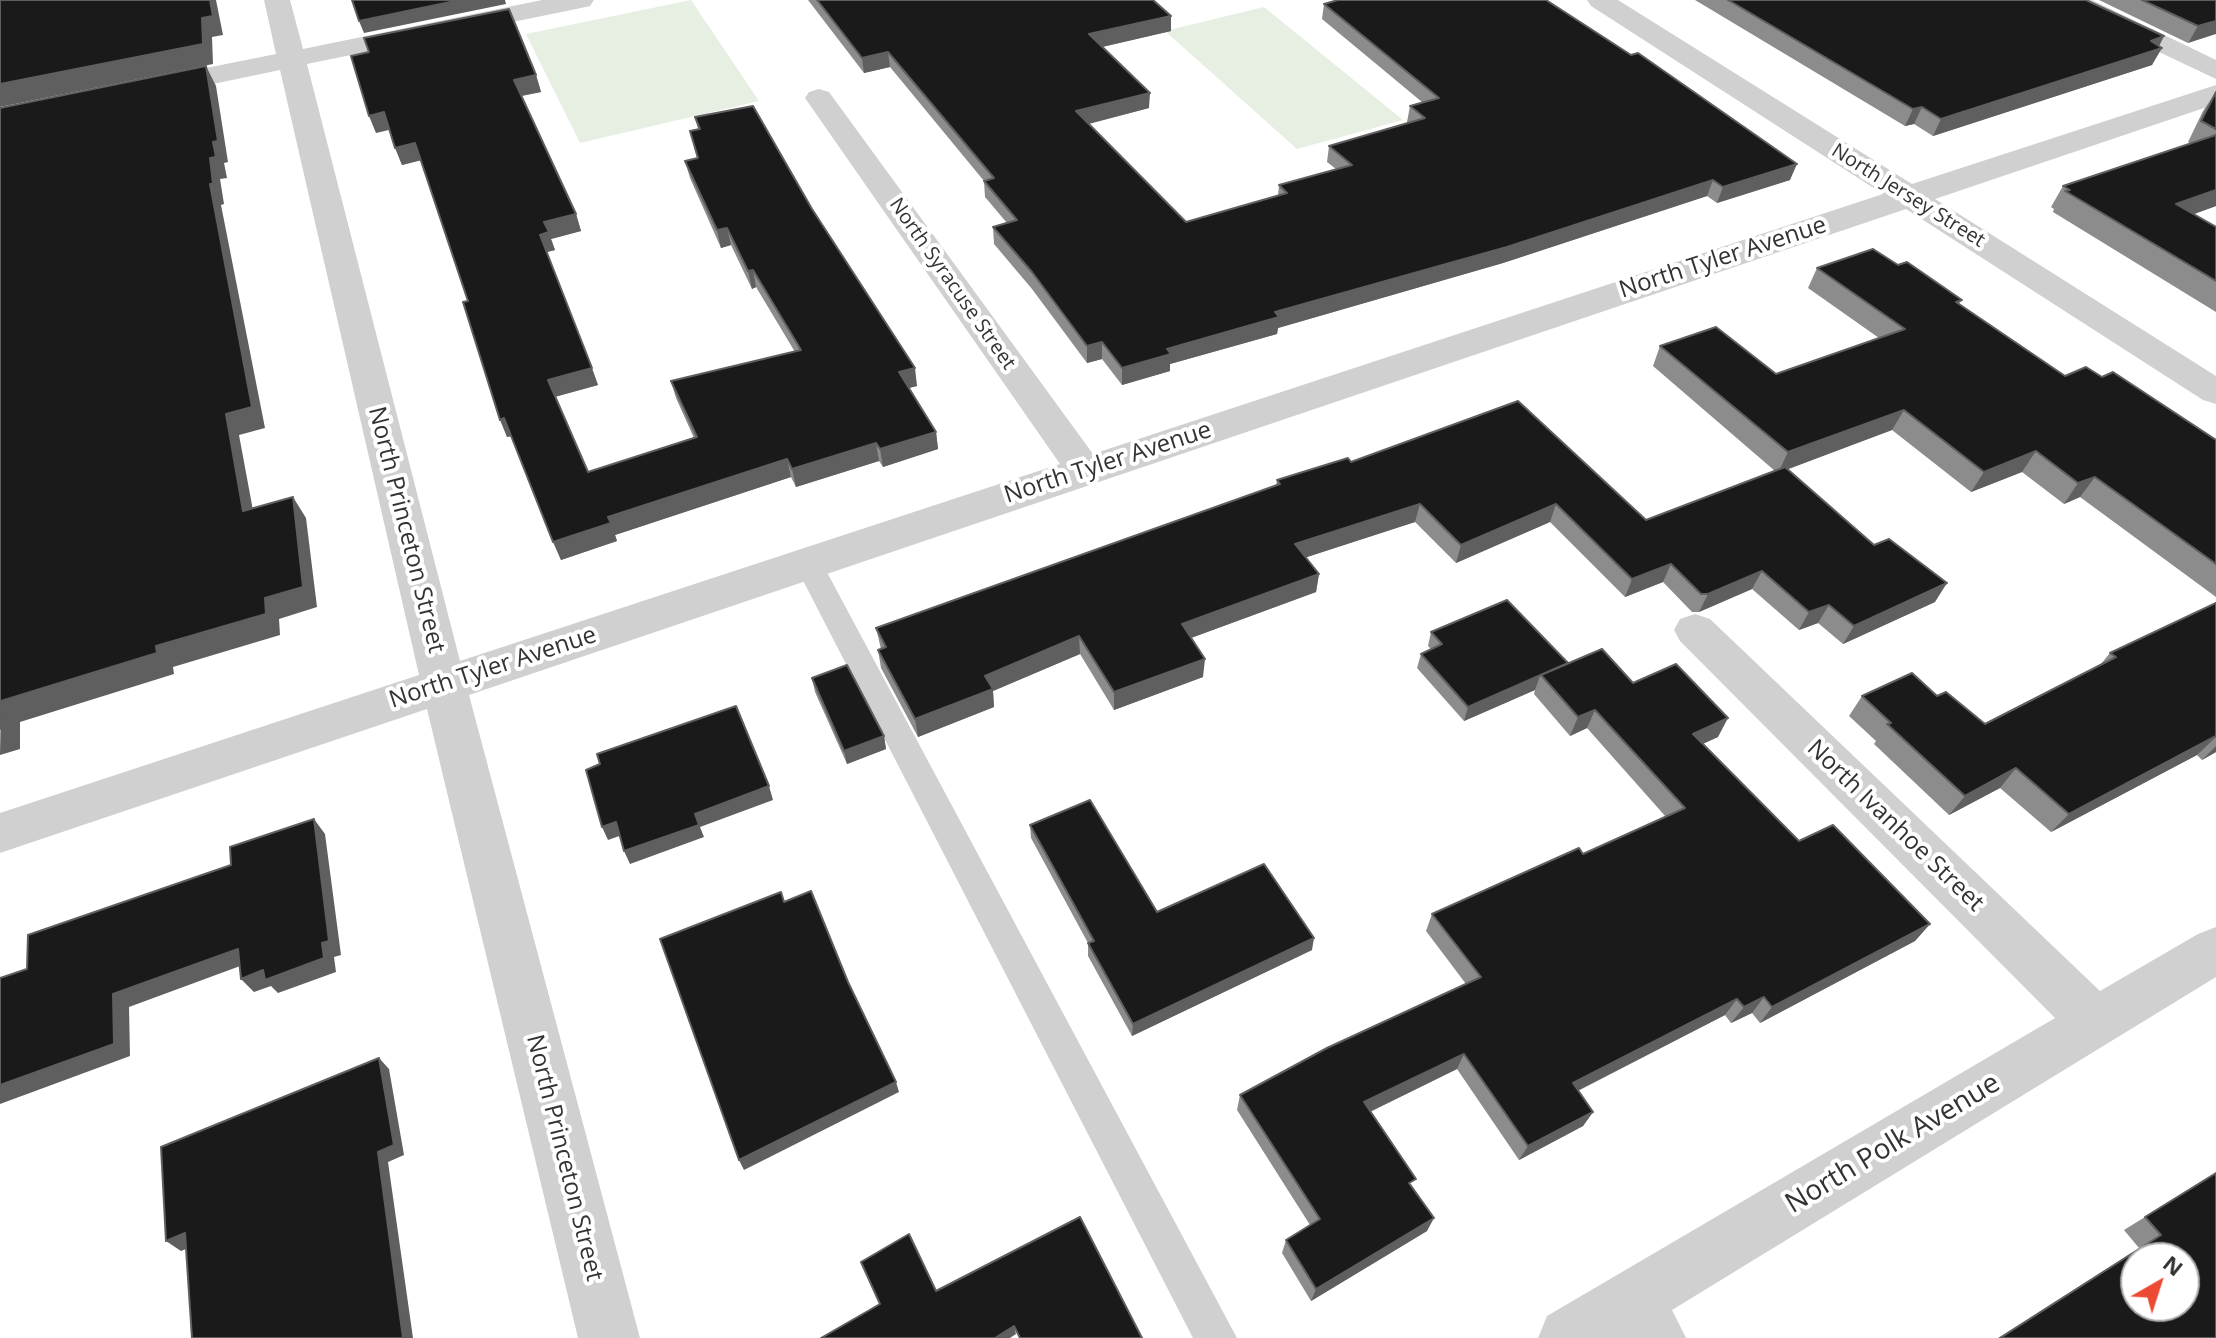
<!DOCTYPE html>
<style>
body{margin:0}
#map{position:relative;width:2216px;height:1338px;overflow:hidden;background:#fff;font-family:"Open Sans",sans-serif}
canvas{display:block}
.north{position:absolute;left:2120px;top:1242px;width:80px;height:80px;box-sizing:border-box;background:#fff;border:2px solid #adadad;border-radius:50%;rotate:39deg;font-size:22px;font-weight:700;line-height:32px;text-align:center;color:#333}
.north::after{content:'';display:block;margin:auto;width:28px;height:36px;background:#ec4a33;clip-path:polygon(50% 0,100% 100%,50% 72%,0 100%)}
</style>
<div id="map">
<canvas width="2216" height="1338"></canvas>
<div class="north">N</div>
</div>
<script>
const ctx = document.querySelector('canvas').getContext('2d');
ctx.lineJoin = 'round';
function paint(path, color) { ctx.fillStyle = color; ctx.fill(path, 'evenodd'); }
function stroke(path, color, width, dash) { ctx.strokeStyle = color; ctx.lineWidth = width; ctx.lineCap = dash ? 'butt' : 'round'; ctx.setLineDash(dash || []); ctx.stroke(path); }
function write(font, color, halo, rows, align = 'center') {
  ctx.font = font + ' "Open Sans",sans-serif'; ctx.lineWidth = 8; ctx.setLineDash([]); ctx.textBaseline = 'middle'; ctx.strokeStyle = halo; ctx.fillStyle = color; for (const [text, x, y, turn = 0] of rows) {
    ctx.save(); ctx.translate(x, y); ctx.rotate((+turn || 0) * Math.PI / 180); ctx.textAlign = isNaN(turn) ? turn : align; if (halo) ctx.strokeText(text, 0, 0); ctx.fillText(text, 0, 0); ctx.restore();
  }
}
const green = new Path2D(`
 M691 0 759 101 580 143 526 34Z
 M1264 7 1403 120 1297 149 1165 31Z`);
const service = new Path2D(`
 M808 553 818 556 822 563 1237 1338H1193L794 563 798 556Z`);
const minor = new Path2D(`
 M264 0H290L303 49 542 0H594L590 6 581 8 307 64 460 661 1060 464 805 98 809 92 819 89 829 92 1093 454 1883 194 1591 6 1587 0H1618L1912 184 2216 85V104L1935 199 2216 376V404L2203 400 1906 209 469 695 640 1338H578L427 709 0 853V813L419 675 280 70 151 97 141 94 137 88 141 82 151 79 276 54Z
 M2058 0H2092L2216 60V79L2062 6Z
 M1695 614 1710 619 2100 991 2198 934 2216 927V977L1672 1310 1686 1338H1538L1547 1316 2055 1018 1680 641 1674 630 1680 619Z`);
const wall = new Path2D(`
 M808 0H1153L1171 16V31L1102 47 1149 108 1089 124 1186 222 1278 196 1279 185 1336 169 1327 162 1329 146 1408 123 1407 122 1410 106 1422 102 1322 19 1324 4 1790 180 1717 203 1707 196 1503 263 1278 328 1277 334 1170 364V371L1122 385 1102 359 1087 363 1032 289 994 244 993 227 1007 223 985 197 984 181 890 67 864 73Z
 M1695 0H2086L2164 36 2159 46 2152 65 1933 136 1914 124 1905 126Z
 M2099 0H2216L2188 43Z
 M536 75 541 92 522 96 576 214 581 231 551 239 555 250 547 252 598 385 555 397 588 472 694 438 676 398 671 381 795 352 756 287 752 289 731 245 721 248 690 178 685 161 697 158 690 131 698 129 695 117 812 209 917 386 909 388 936 432 938 449 883 467 879 461 796 487 791 477 615 535 617 541 561 560 511 436 507 437 468 301 421 160 402 165 389 130 376 133Z
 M2216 92V206L2193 214 2216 227V312L2053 212 2054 209 2051 207 2063 186 2191 144 2188 142 2203 111Z
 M1898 265 1962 300 1959 304 2065 376 2102 377 2216 440V597L2080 497 2064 504 2022 472 1971 492 1892 430 1787 469 1935 602 1843 644 1818 623 1799 630 1752 589 1699 612H1692L1663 582 1625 597 1550 522 1456 563 1415 522 1306 557 1319 574 1316 592 1191 638 1203 677 1114 710 1080 654 993 691 994 707 918 737 881 668 878 650 881 649 876 628 1276 486 1277 480 1351 462 1646 520 1775 471 1653 366 1660 346 1776 374 1879 338 1808 288 1817 268Z
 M2216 603V752L2202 760 2197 755 2051 832 2000 788 1949 815 1874 744 1876 741 1849 716 1862 696H1937L1985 724 2100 665 2110 653Z
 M1431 632 1568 663 1633 683 1718 737 1702 744 1799 841 1930 924 1915 941 1760 1023 1752 1013 1731 1023 1725 1015 1578 1091 1593 1112 1583 1126 1519 1160 1457 1069 1370 1112 1412 1187 1427 1231 1311 1301 1282 1253 1286 1240 1310 1225 1237 1110 1240 1095 1466 984 1426 931 1432 914 1583 854 1666 817 1587 728 1570 736 1534 694 1535 690 1464 721 1417 668 1421 654 1431 649 1428 646Z
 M812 678 884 736 886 749 847 764 815 692Z
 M1030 825 1157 912 1312 950 1132 1036 1088 956V943L1031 838Z
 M2216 1173V1338H1998L2139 1248 2124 1230Z`);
const shadedWall = new Path2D(`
 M210 0H216L223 35 212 37 213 64 0 107V84L202 18Z
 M460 0H505L506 4 364 33 359 21Z
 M1171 16V31L1089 50V34Z
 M2216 21V34L2188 43 2198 26Z
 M2164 36 2157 50 2162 48 2152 65 1933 136 1941 119Z
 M888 52 890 67 864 73 862 58Z
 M206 66 216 86 228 162 224 163 227 178 220 179 224 204 221 205 265 428 239 435 257 532 243 511 226 414 210 184V158L213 142Z
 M536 75 541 92 520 96 514 80Z
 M1150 93 1149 108 1076 127V111Z
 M1922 107 1914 124 1905 126 1913 109Z
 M384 112 391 129 376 133 369 116Z
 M415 143 422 160 402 165 395 148Z
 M1797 164 1790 180 1717 203 1723 187Z
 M1713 180 1707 196 1503 263 1278 328 1277 334 1170 364V371L1122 385V368L1167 349 1275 312Z
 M2216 190V206L2162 226 2176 204Z
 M576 214 581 231 551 239 555 250 547 252 540 235 544 222Z
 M727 228 731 245 721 248 717 230Z
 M753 270 756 287 752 289 748 271Z
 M1102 342V359L1087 363V346Z
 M592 368 598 385 554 397 548 380Z
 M915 368 917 386 901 390 899 372Z
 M1904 410 1892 430 1778 473 1788 452Z
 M504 418 512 436 507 437 500 420Z
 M936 432 938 449 883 467 880 449Z
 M876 443 879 461 796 487 792 469Z
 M2036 451 2022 472 1971 492 1984 472Z
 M787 459 791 477 615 535 617 541 561 560 553 542 608 517Z
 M2095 477 2080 497 2064 504 2078 483Z
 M293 497 306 518 317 607 279 619 280 635 173 667 174 674 20 722V749L0 755 1 701 156 646 265 598Z
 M1420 504 1415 522 1292 562 1295 544Z
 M1556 504 1550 522 1456 563 1461 545Z
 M1671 564 1663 582 1625 597 1632 579Z
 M1762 571 1752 589 1699 612 1708 594Z
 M1319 574 1316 592 1180 642 1182 624Z
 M1947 583 1935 602 1843 644 1854 626Z
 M1829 605 1818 623 1799 630 1809 612Z
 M1079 636 1080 654 993 691 994 707 918 737 915 719 985 676Z
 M1205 659 1203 677 1114 710V692Z
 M1540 676 1535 690 1464 721 1468 707Z
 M1595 710 1587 728 1570 736 1578 717Z
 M1728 718 1718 737 1683 753 1693 734Z
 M884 736 886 749 847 764 844 751Z
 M2216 737 2197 755 2051 832 2069 814Z
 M2216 746V752L2202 760Z
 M2016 768 2000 788 1949 815 1965 796Z
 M769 786 773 800 700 827 704 837 630 864 624 851 695 814Z
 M314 819 325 834 341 955 334 957 336 972 278 993 271 986 254 992 241 979 322 943Z
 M616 822 622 835 608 840 602 827Z
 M1930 924 1915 941 1760 1023 1772 1007Z
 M1314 938 1312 950 1132 1036 1133 1024Z
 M238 949 251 962 129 1007 130 1056 0 1104V1085L113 994Z
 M1764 997 1752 1013 1731 1023 1744 1007Z
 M1737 999 1725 1015 1563 1098 1573 1083Z
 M1464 1054 1457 1069 1359 1117 1364 1102Z
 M379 1058 389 1069 404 1155 388 1162 413 1338H403L378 1152Z
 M896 1082 899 1092 744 1170 739 1160Z
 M1593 1112 1583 1126 1519 1160 1528 1146Z
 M1434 1218 1427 1231 1311 1301 1316 1289Z
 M185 1233 200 1243 181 1251 166 1241Z
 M1014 1326 1016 1334 1010 1338H995Z`);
const building = new Path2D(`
 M0 0H210L213 16 202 18 203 44 0 84Z
 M352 0H460L359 21Z
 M817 0H1153L1171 16 1089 34 1150 93 1076 111 1186 222 1287 193 1279 185 1352 165 1329 146 1425 118 1410 106 1439 98 1324 4 1338 0H1546L1631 55 1638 53 1797 164 1723 187 1713 180 1507 247 1275 312 1279 317 1167 349 1171 354 1122 368 1102 342 1087 346 1032 272 993 227 1017 220 984 181 994 178 888 52 862 58Z
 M1728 0H2086L2164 36 2151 41 2162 48 1941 119 1922 107 1913 109Z
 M2142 0H2216V21L2198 26Z
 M509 9 536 75 514 80 576 214 544 222 549 232 540 235 592 368 548 380 588 472 697 437 671 381 801 350 753 270 748 271 727 228 717 230 685 161 698 158 690 131 700 129 695 117 753 106 812 209 915 368 899 372 936 432 880 449 876 443 792 469 787 459 608 517 611 523 553 542 504 418 500 420 463 302 468 301 415 143 395 148 384 112 369 116 351 56 369 52 364 38Z
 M206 66 218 141 213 142 216 157 210 158 213 184H210L252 407 226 414 243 511 293 497 303 587 265 598 266 614 156 646 157 653 1 701 0 729V108Z
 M2216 92V129L2201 121Z
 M2216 135V190L2176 204 2216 227V281L2065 191 2070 190 2063 186Z
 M1873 249 1898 265 1907 262 1962 300 1956 302 2065 376 2086 367 2102 377 2113 372 2216 440V564L2095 477 2078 483 2036 451 1984 472 1904 410 1788 452 1660 346 1716 327 1776 374 1905 329 1817 268Z
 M1518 401 1646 520 1785 467 1874 545 1889 539 1947 583 1854 626 1829 605 1809 612 1762 571 1708 594H1701L1671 564 1632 579 1556 504 1461 545 1420 504 1295 544 1319 574 1182 624 1205 659 1114 692 1079 636 985 676 993 689 915 719 878 650 886 647 876 628 1280 484 1277 480 1348 458 1351 462Z
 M1507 600 1568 663 1468 707 1421 654 1442 644 1431 632Z
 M2216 603V736L2069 814 2016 768 1965 796 1887 724 1891 723 1862 696 1912 673 1937 696 1946 692 1985 724 2116 657 2110 653Z
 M1602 649 1633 683 1676 664 1728 718 1693 734 1799 841 1833 825 1930 924 1772 1007 1764 997 1744 1007 1737 999 1573 1083 1593 1112 1528 1146 1464 1054 1364 1102 1416 1179 1409 1183 1434 1218 1316 1289 1286 1240 1320 1219 1240 1095 1327 1048 1481 977 1432 914 1579 848 1583 854 1685 808 1595 710 1578 717 1541 675Z
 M847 665 884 736 844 751 812 678Z
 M736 706 769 786 695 814 699 825 624 851 616 822 602 827 586 770 600 764 597 754Z
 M1090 800 1157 912 1264 864 1314 938 1133 1024 1088 943 1094 941 1030 825Z
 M314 819 329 941 322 943 324 958 265 980 263 970 241 979 238 949 113 994 114 1044 0 1085V978L27 969 28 935 231 865 230 847Z
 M811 891 848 982 896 1082 739 1160 660 939 781 892 784 902Z
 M379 1058 394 1145 378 1152 403 1338H192L185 1233 166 1241 161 1147Z
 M2216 1173V1338H2000L2161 1235 2145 1217ZM2136 1258H2184V1306H2136Z
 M1080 1217 1142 1338H1020L1014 1326 995 1338H821L880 1304 861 1262 909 1234 936 1291Z`);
const farStreetnames = [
 ["North Jersey Street",1908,196,32],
 ["North Syracuse Street",952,284,55]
];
const streetNames = [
 ["North Tyler Avenue",1723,258,-18],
 ["North Tyler Avenue",1108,463,-18],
 ["North Princeton Street",406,530,76],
 ["North Tyler Avenue",493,668,-18],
 ["North Ivanhoe Street",1895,826,44],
 ["North Princeton Street",564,1158,76]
];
const nearStreetnames = [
 ["North Polk Avenue",1893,1144,-31]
];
paint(green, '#e6efe1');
paint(service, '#d0d0d0');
paint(minor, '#d0d0d0');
paint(wall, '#8c8c8c');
paint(shadedWall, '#5f5f5f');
paint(building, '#1a1a1a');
stroke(building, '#5f5f5f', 2);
write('20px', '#333', '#fff', farStreetnames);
write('24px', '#333', '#fff', streetNames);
write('28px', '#333', '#fff', nearStreetnames);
</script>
